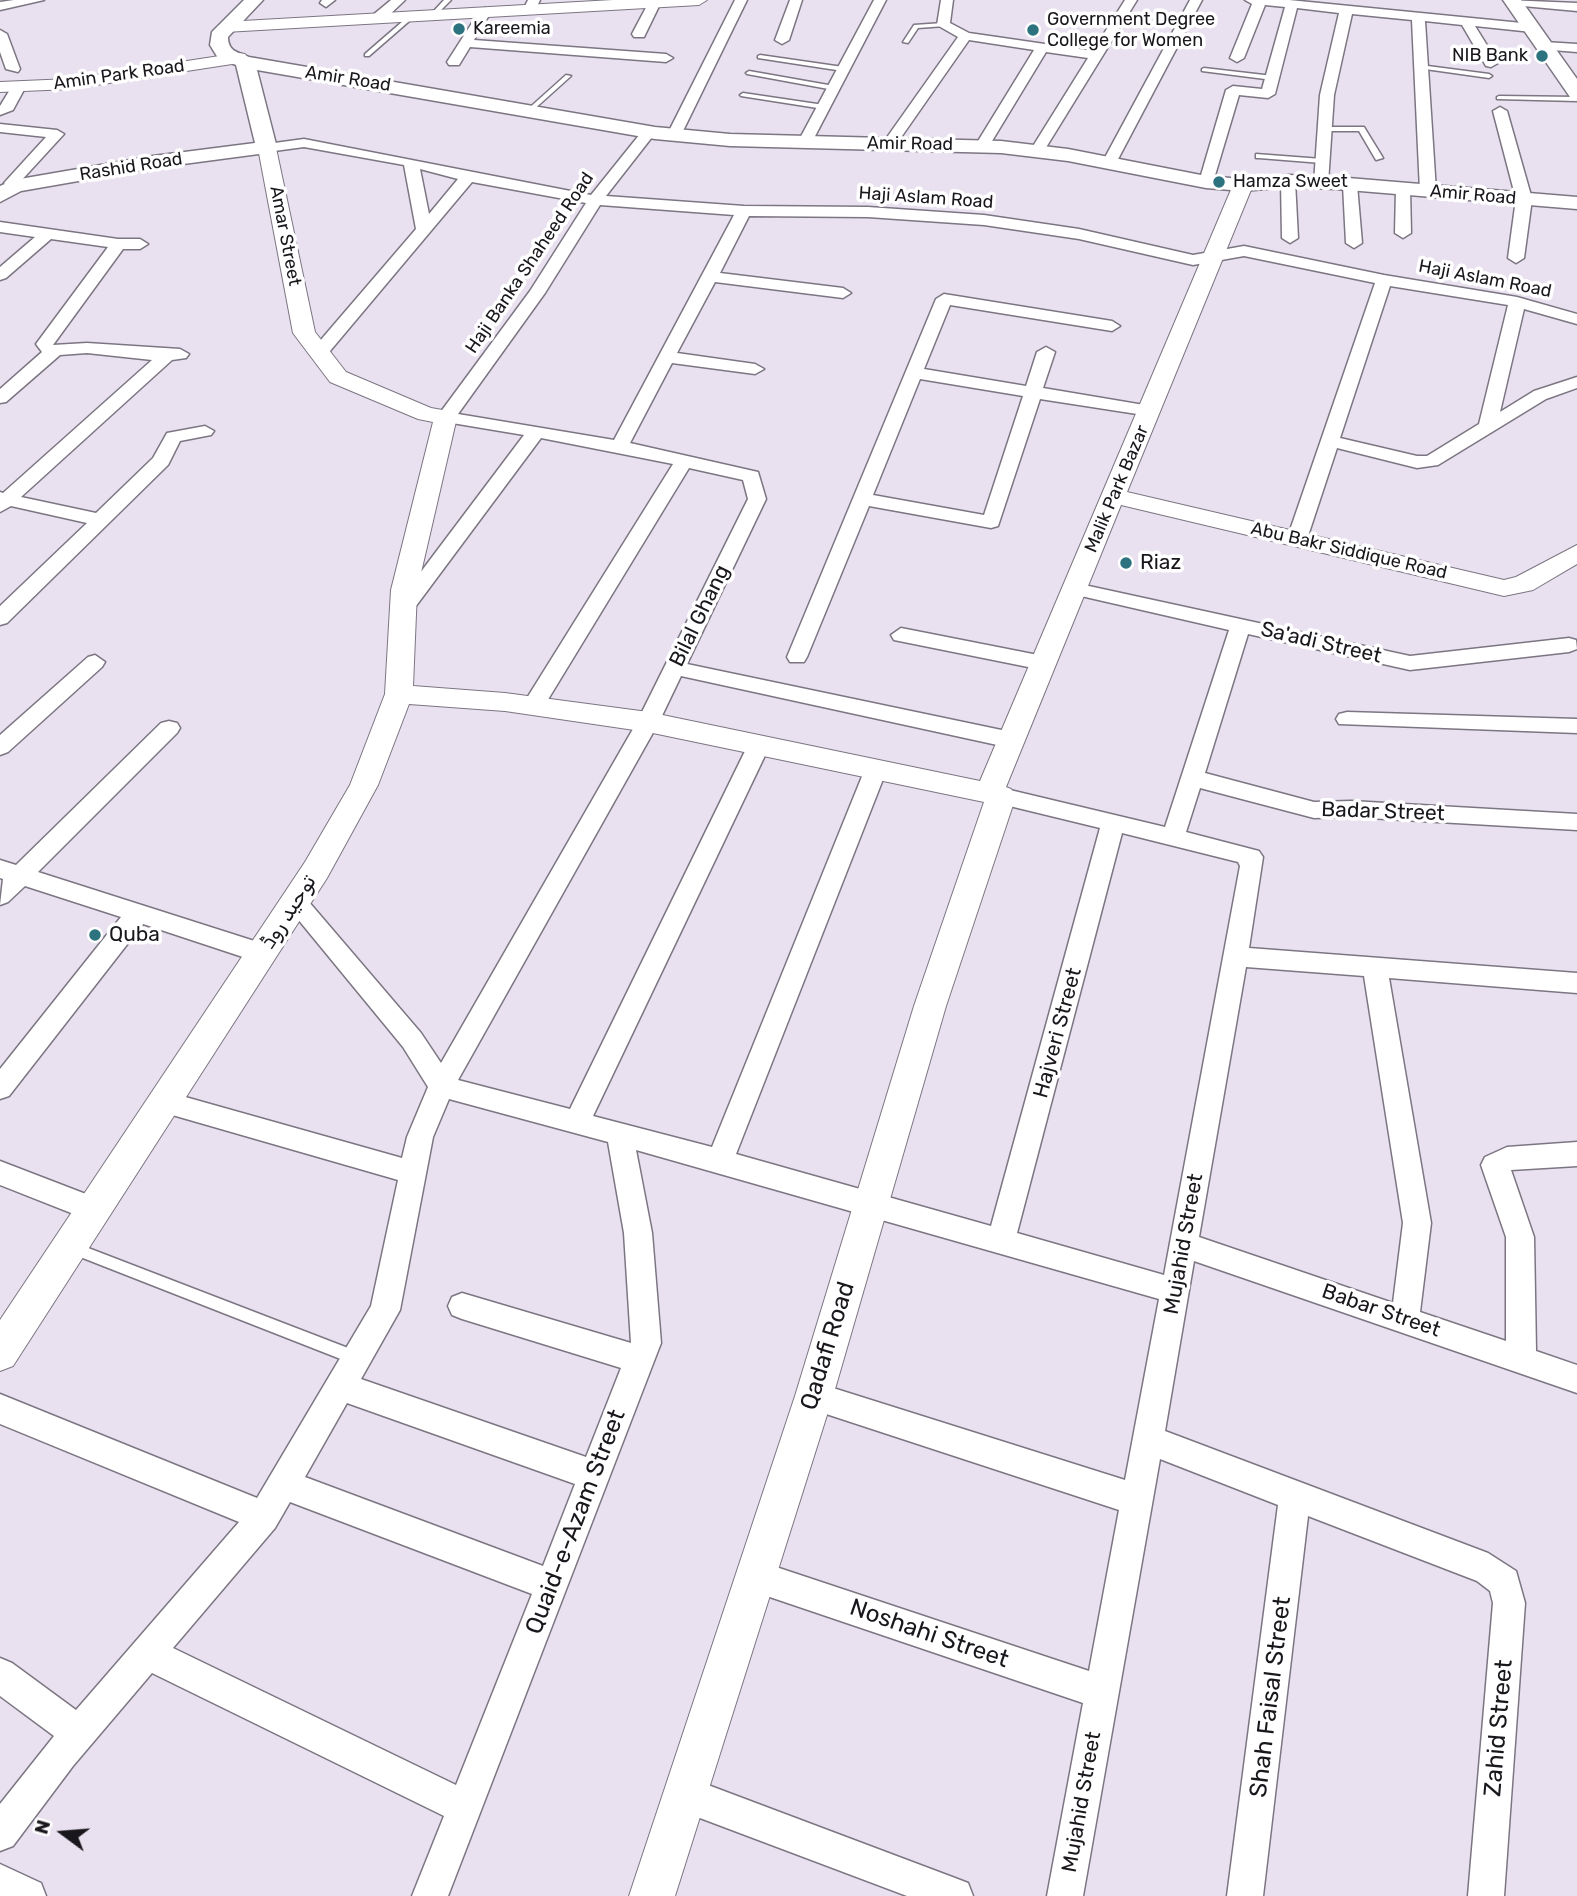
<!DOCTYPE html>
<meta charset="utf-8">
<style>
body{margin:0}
#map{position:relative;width:1577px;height:1896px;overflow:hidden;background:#e9e1ef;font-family:Rubik,sans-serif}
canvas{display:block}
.north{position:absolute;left:28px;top:1798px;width:70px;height:70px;-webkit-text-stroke:5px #fff;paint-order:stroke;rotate:286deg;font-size:19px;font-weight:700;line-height:28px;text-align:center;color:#1a171c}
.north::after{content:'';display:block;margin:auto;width:24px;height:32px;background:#1a171c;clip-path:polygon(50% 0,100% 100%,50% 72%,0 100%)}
</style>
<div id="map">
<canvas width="1577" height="1896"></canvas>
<div class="north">N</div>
</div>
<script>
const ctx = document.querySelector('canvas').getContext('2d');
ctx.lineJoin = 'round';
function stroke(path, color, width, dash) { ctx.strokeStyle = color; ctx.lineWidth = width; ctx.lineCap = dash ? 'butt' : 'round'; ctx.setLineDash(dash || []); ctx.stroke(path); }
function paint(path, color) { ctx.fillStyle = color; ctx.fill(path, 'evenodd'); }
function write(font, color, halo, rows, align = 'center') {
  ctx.font = font + ' Rubik,Cairo,sans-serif'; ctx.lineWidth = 7; ctx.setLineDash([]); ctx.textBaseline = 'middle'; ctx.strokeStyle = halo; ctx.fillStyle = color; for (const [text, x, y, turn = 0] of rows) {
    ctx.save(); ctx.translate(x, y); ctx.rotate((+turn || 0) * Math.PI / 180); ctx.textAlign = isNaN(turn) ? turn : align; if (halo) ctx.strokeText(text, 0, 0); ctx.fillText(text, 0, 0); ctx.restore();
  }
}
const service = new Path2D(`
 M444 0H451L435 16H431V14Z
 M410 15 415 16 369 56H365V54Z
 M943 23 945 24V26L918 28 908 43 903 42 914 25Z
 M760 55 843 67 846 69 843 71 758 58V56Z
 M1420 65 1489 74 1492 76 1489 78 1418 68 1417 67Z
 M1204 68 1273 76 1276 78 1273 80 1202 71V69Z
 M749 71 834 86 837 88 834 90 747 74 746 73Z
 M566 75 571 76 531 112H527V110Z
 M743 93 824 105 827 107 824 109 741 96 740 95Z
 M1499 96 1577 97V101L1497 99V97Z
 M1325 127H1364L1383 158 1376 160 1359 131H1322L1321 129Z
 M1256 154 1322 159 1326 161 1322 163 1259 158H1256Z
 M70 1241 361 1353 363 1358 361 1363 356 1365 65 1251 63 1247 65 1243Z`);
const minor = new Path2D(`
 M14 0H44L0 10V2Z
 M322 0H335L326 7 320 3Z
 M391 0H405L383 21H373V15Z
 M528 0H540L534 13 523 10Z
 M650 0 661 2 644 37H634L632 34Z
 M735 0H747L681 135 669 138 667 135Z
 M790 0H802L789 40 782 44 775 40Z
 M874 0H886L812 142 805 146 800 145 798 142Z
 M941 0H953L950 23 969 33 1093 51 1125 0H1137L1042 154 1037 155 1030 151 1088 58 1046 52 989 146 982 150 975 146 1034 50 969 40 895 146H885L883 143 958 37 937 25Z
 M1190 0H1202L1116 163 1109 167 1104 166 1102 163Z
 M1245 0H1289L1532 24 1538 28 1532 32 1475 26 1498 63 1491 67 1486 66 1462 25 1425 21 1436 191 1428 196 1420 191 1412 20 1352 14 1334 95 1328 183 1321 187 1314 183 1320 95 1339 13 1297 8 1275 94 1268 98 1239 95 1213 182 1206 186 1199 182 1226 90 1233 86 1262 89 1285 7 1265 5 1244 58 1237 62 1230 58 1252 4Z
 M1506 0 1577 3V11L1512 5Z
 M485 8 491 12 474 40 666 54 673 58 666 62 470 47 459 65H449L447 62 479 12Z
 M0 30 7 34 20 69 18 72 6 69 0 52Z
 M1544 42 1577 44V52L1539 49 1537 46Z
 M14 83 26 86 13 110 0 115V106Z
 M1500 107 1507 111 1532 199 1524 258 1516 263 1508 258 1516 199 1493 111Z
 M0 124 57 130 64 134 19 183V189H9L4 183 46 137 0 132Z
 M649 128 656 132 606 196 744 206 868 207 984 215 1079 229 1193 255 1244 246 1384 275 1517 297 1577 314V324L1524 309 1500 412 1534 391 1577 377V388L1546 399 1438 465 1417 468 1337 448 1307 539 1297 545 1287 539 1375 283 1244 256 1193 265 1079 239 984 225 868 217 749 216 720 273 843 288 851 293 843 298 715 282 677 353 755 364 764 369 755 374 672 363 630 443 758 472 766 499 687 664 1011 732 1019 735 1022 740 1019 745 1011 748 681 676 659 722 458 1080 570 1109 748 745 751 740H767L770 745 593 1116 712 1147 865 769 868 763H884L887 769 736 1154 991 1226 1100 828 989 801 981 799 978 793 981 787 989 785 1165 827 1229 630 1068 593 1065 589 1068 585 1075 583 1410 656 1569 638 1576 640 1577 649 1569 652 1410 670 1248 634 1205 773 1314 802 1351 801 1577 814V830L1351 817 1314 818 1200 788 1186 832 1259 851 1263 857 1249 948 1577 973V993L1389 978 1431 1223 1420 1312 1506 1341V1237L1481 1165 1485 1157 1507 1147 1577 1142V1166L1511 1170 1534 1237 1536 1351 1577 1365V1393L1194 1261 1165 1431 1488 1553 1516 1571 1525 1603 1504 1896H1468L1493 1603 1490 1591 1477 1581 1308 1516 1263 1896H1227L1278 1505 1160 1459 1083 1896H1047L1083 1703 755 1592 744 1587 739 1576 744 1565 755 1560 1089 1671 1119 1510 814 1410 803 1406 799 1396 803 1386 814 1382 1125 1480 1159 1299 636 1150 652 1233 661 1343 448 1896H412L444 1816 152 1673 73 1766 13 1846 0 1851V1804L54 1736 0 1696V1658L12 1663 76 1710 239 1522 0 1424V1394L257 1498 371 1306 398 1180 155 1110 151 1102 155 1094 164 1091 402 1158 407 1137 428 1087 403 1047 283 901 287 895 295 892 303 895 421 1033 441 1063 637 722 748 499 743 480 689 468 541 711H525L522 706 673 464 541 438 410 614 403 616 393 609 524 435 446 422 437 417 530 291 586 203 472 182 325 357 319 358 310 353 313 349 416 229 404 165 304 147 267 152 260 148 267 144 304 139 591 195 644 129ZM420 169 458 179 429 214ZM600 205 734 215 614 440 458 414 545 293ZM1390 286 1508 305 1479 424 1427 456H1417L1340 438ZM1122 833 1238 862 1240 866 1164 1275 1017 1233ZM1246 967 1364 976 1403 1223 1393 1303 1199 1237ZM449 1099 608 1142 624 1233 631 1343 462 1293 452 1297 448 1306 452 1315 462 1319 621 1368 586 1457 361 1379 400 1310 433 1137ZM347 1403 575 1484 543 1566 305 1477ZM290 1502 532 1594 456 1785 173 1648 275 1528Z
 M1288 177 1295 181 1298 238 1290 243 1282 238 1281 181Z
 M1350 181 1357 185 1362 243 1354 248 1346 243 1343 185Z
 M1403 185 1410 189 1411 233 1403 238 1395 233 1396 189Z
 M0 222 118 239H140L148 244 140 249H123L53 345 87 343 180 349 189 354 186 358 172 360 21 497 96 513 153 458 167 433 205 426 214 431 211 435 180 441 168 465 7 623 0 625V606L87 523 11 506 0 512V492L3 493 152 360 87 353 60 355 6 402 0 403V389L42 352 36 344 108 247 51 239 6 278 0 280V267L35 237 0 232Z
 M944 294 1112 321 1120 326 1112 331 950 305 924 369 1026 386 1037 352 1046 347 1055 352 1043 388 1150 406 1159 411 1150 416 1040 399 998 526 991 528 869 506 807 657 804 662H790L787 657 936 299ZM920 379 1023 396 984 515 873 495Z
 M901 628 1043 656 1053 663 1043 670 894 640 891 635Z
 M95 655 105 662 102 667 8 752 0 755V735L88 657Z
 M1347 712 1577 719V733L1339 724 1336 719 1339 714Z
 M169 721 177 723 180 728 177 733 38 872 270 946 273 953 270 960 261 963 143 924 9 1096 0 1099V1069L121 917 25 886 8 902 0 905 3 879 0 878V860L16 865 161 723Z
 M0 1161 104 1201 108 1210 104 1219 94 1222 0 1185Z
 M684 1776 955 1878 968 1883 973 1896H907L684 1812 672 1806 666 1794 672 1782Z
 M0 1864 41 1883 46 1896H0Z`);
const tertiary = new Path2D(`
 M613 0H707L699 5 225 32 217 27 225 22Z
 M239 53 245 54 248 58 245 62 70 89 0 92V82L70 79Z
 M267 142 276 148 315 332 346 372 431 408 454 412 457 417 417 590 413 686 505 693 648 712 980 781 1233 185 1243 179 1253 185 1127 492 1504 580 1516 577 1577 545V564L1533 590 1504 596 1121 505 1006 787 1011 789 1016 796 946 1006 833 1396 675 1896H629L795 1396 914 1006 984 802 648 732 505 711 409 704 378 785 327 878 13 1366 0 1371V1320L305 862 350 785 385 694 391 590 433 422 418 419 330 382 293 333 258 148Z`);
const secondary = new Path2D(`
 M244 0H263L228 37C228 51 237 52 249 57L655 127 730 134 1001 141 1068 149 1206 176 1243 179 1288 175 1336 177 1577 197V209L1336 189 1288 187 1243 191 1206 188 1068 161 1001 153 730 146 655 139 257 70 277 148 274 152 153 168 21 191 0 202V186L14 180 153 156 255 143 236 65 218 58 210 45 212 32Z
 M1503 0H1521L1577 79V99L1570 97Z`);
const markers = [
 [459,29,7,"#2c737f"],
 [1033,30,7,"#2c737f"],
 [1542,56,7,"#2c737f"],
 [1219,182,7,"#2c737f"],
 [1126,563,7,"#2c737f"],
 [95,935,7,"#2c737f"]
];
const farPoinames = [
 ["Government Degree",1047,20],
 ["College for Women",1047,41],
 ["Kareemia",473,29],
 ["NIB Bank",1528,56,"right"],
 ["Hamza Sweet",1233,182]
];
const farStreetnames = [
 ["Amin Park Road",119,75,-8],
 ["Amir Road",348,79,9],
 ["Amir Road",910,144,1],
 ["Rashid Road",131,167,-9],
 ["Amir Road",1473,195,5],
 ["Haji Aslam Road",926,198,4],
 ["Amar Street",285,236,79],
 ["Haji Banka Shaheed Road",530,263,-56],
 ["Haji Aslam Road",1485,279,11],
 ["Malik Park Bazar",1117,489,-67],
 ["Abu Bakr Siddique Road",1349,551,13]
];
const poiNames = [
 ["Riaz",1140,563],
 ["Quba",109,935]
];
const streetNames = [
 ["Bilal Ghang",700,616,-64],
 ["Sa'adi Street",1321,643,13],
 ["Badar Street",1383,812,2],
 ["توحید روڈ",289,912,-57],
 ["Hajveri Street",1058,1033,-75],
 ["Mujahid Street",1184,1244,-80],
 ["Babar Street",1381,1311,19],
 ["Mujahid Street",1082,1802,-80]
];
const nearStreetnames = [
 ["Qadafi Road",828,1346,-73],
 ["Quaid-e-Azam Street",576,1522,-69],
 ["Noshahi Street",929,1634,19],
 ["Shah Faisal Street",1271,1697,-83],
 ["Zahid Street",1499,1728,-85]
];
stroke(service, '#7c7582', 3);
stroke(minor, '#7c7582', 3);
stroke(tertiary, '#7c7582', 2);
stroke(secondary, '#7c7582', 3);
paint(service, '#fff');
paint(minor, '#fff');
paint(tertiary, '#fff');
paint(secondary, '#fff');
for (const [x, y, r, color] of markers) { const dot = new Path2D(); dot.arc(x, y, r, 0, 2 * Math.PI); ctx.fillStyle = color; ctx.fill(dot); stroke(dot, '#fff', 2.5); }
write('18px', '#1a171c', '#fff', farPoinames, 'left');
write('18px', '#1a171c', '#fff', farStreetnames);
write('21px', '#1a171c', '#fff', poiNames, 'left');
write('21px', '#1a171c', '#fff', streetNames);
write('24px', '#1a171c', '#fff', nearStreetnames);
</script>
